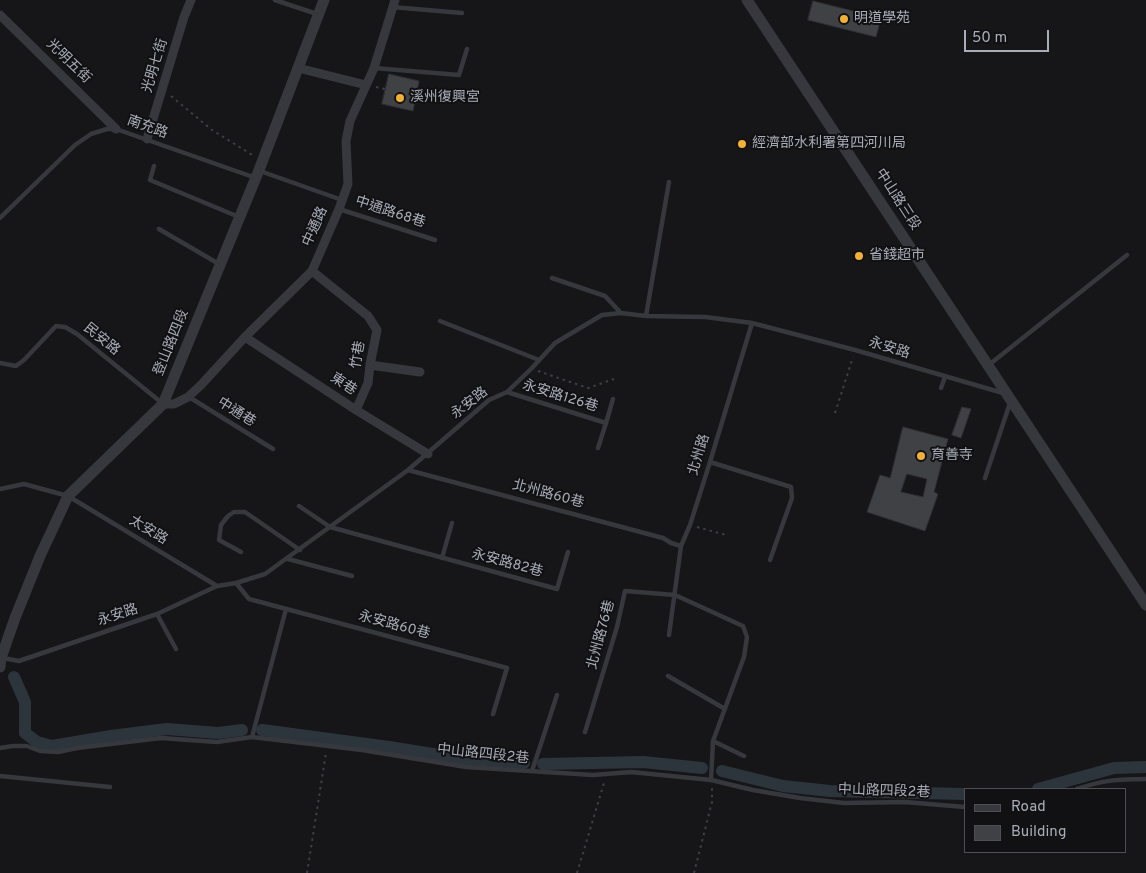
<!DOCTYPE html>
<meta charset="utf-8">
<style>
body{margin:0}
#map{position:relative;width:1146px;height:873px;overflow:hidden;background:#161618;font-family:Overpass,sans-serif}
canvas{display:block}
.legend{position:absolute;left:964px;top:788px;width:162px;height:65px;box-sizing:border-box;background:#111113;border:1px solid #4d4f55;margin:0;padding:6px 9px;list-style:none;font-size:15px;color:#a8adb8}
.legend li{display:flex;align-items:center;gap:10px;height:25px}
.legend b{width:25px;border:1px solid #4d4f55}
.scale{position:absolute;left:964px;top:30px;width:85px;height:22px;box-sizing:border-box;border:2px solid #a8adb8;border-top:0;padding-left:6px;font-size:15px;line-height:18px;white-space:nowrap;color:#a8adb8;-webkit-text-stroke:4px #111113;paint-order:stroke}
</style>
<div id="map">
<canvas width="1146" height="873"></canvas>
<ul class="legend">
<li><b style="height:6px;background:#37383d"></b>Road</li>
<li><b style="height:14px;background:#404145"></b>Building</li>
</ul>
<div class="scale">50 m</div>
</div>
<script>
const ctx = document.querySelector('canvas').getContext('2d');
ctx.lineJoin = 'round';
function stroke(path, color, width, dash) { ctx.strokeStyle = color; ctx.lineWidth = width; ctx.lineCap = dash ? 'butt' : 'round'; ctx.setLineDash(dash || []); ctx.stroke(path); }
function paint(path, color) { ctx.fillStyle = color; ctx.fill(path, 'evenodd'); }
function write(font, color, halo, rows, align = 'center') {
  ctx.font = font + ' Overpass,"Noto Sans TC",sans-serif'; ctx.lineWidth = 4; ctx.setLineDash([]); ctx.textBaseline = 'middle'; ctx.strokeStyle = halo; ctx.fillStyle = color; for (const [text, x, y, turn = 0] of rows) {
    ctx.save(); ctx.translate(x, y); ctx.rotate((+turn || 0) * Math.PI / 180); ctx.textAlign = isNaN(turn) ? turn : align; if (halo) ctx.strokeText(text, 0, 0); ctx.fillText(text, 0, 0); ctx.restore();
  }
}
const canal = new Path2D(`
 M14 677 25 702V733L37 742 52 746 111 736 167 729 218 733 242 730
 M262 730 389 747 464 759 524 763
 M543 764 643 762 702 768
 M722 771 783 786 830 791 965 794
 M1038 789 1114 768 1146 767`);
const building = new Path2D(`
 M813 1 881 18 876 37 808 20Z
 M389 74 419 81 413 111 382 104Z
 M962 407 971 409 961 438 952 435Z
 M903 427 948 439 934 492 938 494 925 531 867 512 880 475 890 478ZM907 474 927 479 923 497 901 492Z`);
const path = new Path2D(`
 M376 87 385 89
 M171 96 212 130 254 156
 M538 371 588 388 614 379
 M835 413 853 357
 M697 527 726 535
 M307 873 326 753
 M577 873 604 783
 M694 873 712 802V788`);
const service = new Path2D(`
 M275 0 317 14
 M392 7 462 13
 M374 68 459 75 467 49
 M154 166 150 180 239 217
 M260 171 342 200
 M339 209 435 240
 M0 218 75 145 91 134 107 129H116L256 178
 M159 229 219 264
 M552 278 605 296 621 313
 M646 316 669 182
 M440 321 539 360
 M0 363 16 366 24 360 56 326 65 327 77 334 162 403
 M990 364 1127 255
 M941 388 945 377
 M507 392 606 423 598 448
 M189 397 273 449
 M606 423 613 399
 M710 462 791 487 792 498 770 560
 M408 470 663 538 671 543 681 546
 M985 478 1010 403
 M0 489 24 484 68 496 217 586
 M299 506 330 527 557 589 568 552
 M241 552 219 540 221 525 228 516 234 512H245L300 550
 M442 558 452 523
 M288 559 352 576
 M236 583 249 599 507 668 493 714
 M157 614 176 649
 M669 635 681 546 690 525 710 462 752 323
 M3 658 19 661 157 614 217 586 236 583 265 574 408 470 489 400 507 392 531 369 555 343 602 315 621 313 646 316 705 317 752 323 855 350 1003 393
 M668 676 725 709
 M585 732 617 627 625 591 675 595 743 626 747 637 744 657 713 741 711 780
 M252 737 286 609
 M713 741 744 756
 M0 748 13 746H27L40 751 58 752 77 748 161 738 217 742 252 737 362 750 466 767 593 775 631 772 711 780 753 790 800 798 844 803 905 802 965 807
 M532 771 557 695
 M0 776 110 787
 M1077 789C1103 780 1119 779 1146 779`);
const minor = new Path2D(`
 M0 15 116 129
 M298 68 366 85
 M147 139 184 17 191 0
 M312 271 368 316 377 330 370 365 368 383 356 410
 M245 337 356 410 428 454
 M370 365 420 372
 M163 404H174L188 397 201 385 245 337 312 271 339 209 348 184 346 141 350 121 374 68 395 0`);
const tertiary = new Path2D(`
 M747 0 1146 605
 M0 667 1 658 15 618 40 556 68 496 163 404 259 170 324 0`);
const markers = [
 [844,19,5,"#f2b134"],
 [400,98,5,"#f2b134"],
 [742,144,5,"#f2b134"],
 [859,256,5,"#f2b134"],
 [921,456,5,"#f2b134"]
];
const poiNames = [
 ["明道學苑",854,19],
 ["溪州復興宮",410,98],
 ["經濟部水利署第四河川局",752,144],
 ["省錢超市",869,256],
 ["育善寺",931,456]
];
const streetNames = [
 ["光明五街",68,62,44],
 ["光明七街",156,66,-73],
 ["南充路",147,128,20],
 ["中山路三段",897,200,57],
 ["中通路68巷",390,213,18],
 ["中通路",316,227,-66],
 ["民安路",101,340,39],
 ["登山路四段",172,343,-68],
 ["永安路",889,349,17],
 ["竹巷",359,355,-80],
 ["東巷",343,385,34],
 ["永安路126巷",560,397,17],
 ["永安路",470,404,-38],
 ["中通巷",236,413,32],
 ["北州路",700,455,-73],
 ["北州路60巷",548,495,15],
 ["太安路",148,531,31],
 ["永安路82巷",507,564,15],
 ["永安路",118,616,-18],
 ["永安路60巷",394,626,15],
 ["北州路76巷",602,635,-75],
 ["中山路四段2巷",483,755,6],
 ["中山路四段2巷",884,792,2]
];
stroke(canal, '#2c353c', 12);
paint(building, '#404145');
stroke(building, '#303034', 1);
stroke(path, '#3d3f44', 2, [2.5, 4]);
stroke(service, '#37383d', 4.5);
stroke(minor, '#37383d', 9);
stroke(tertiary, '#37383d', 11);
for (const [x, y, r, color] of markers) { const dot = new Path2D(); dot.arc(x, y, r, 0, 2 * Math.PI); ctx.fillStyle = color; ctx.fill(dot); stroke(dot, '#111113', 2); }
write('14px', '#a8adb8', '#111113', poiNames, 'left');
write('14px', '#a8adb8', '#111113', streetNames);
</script>
